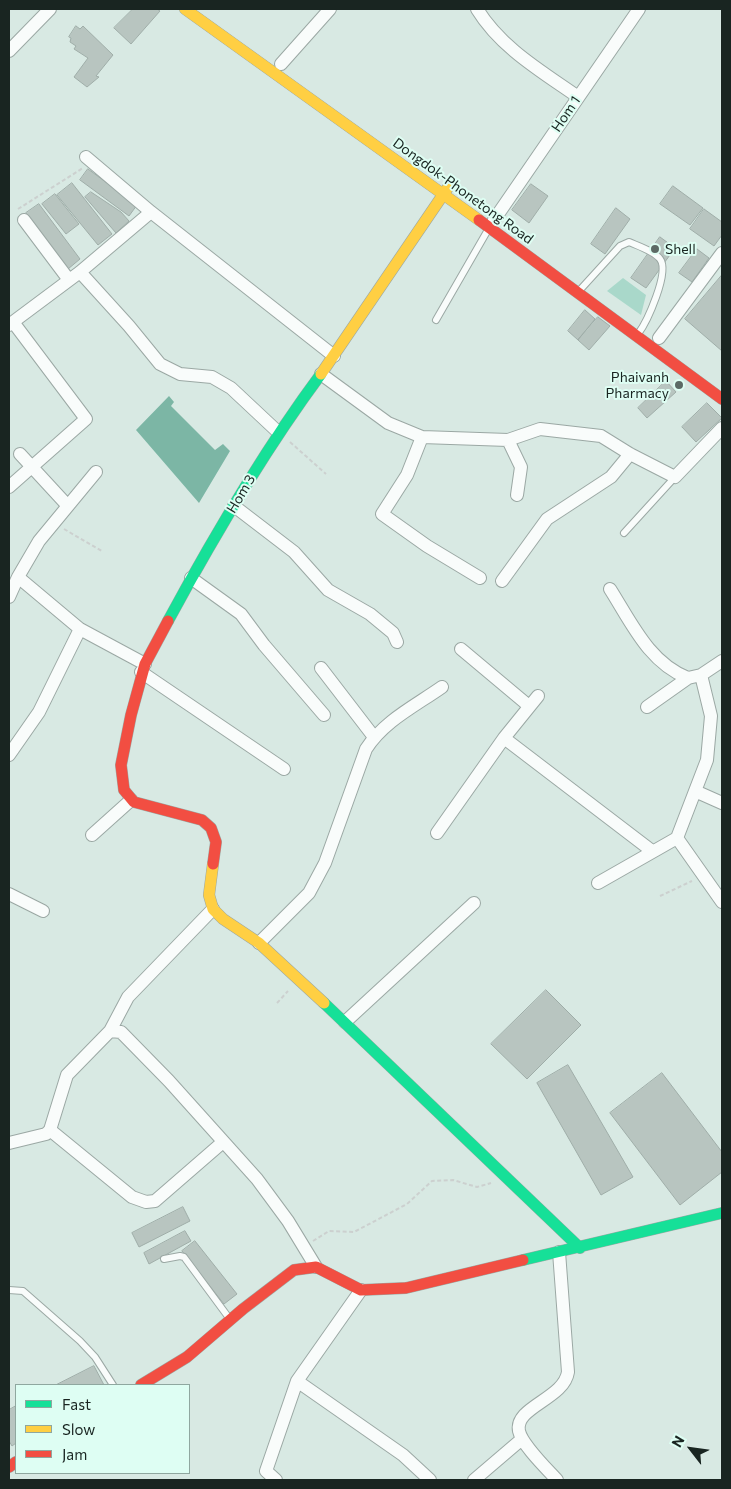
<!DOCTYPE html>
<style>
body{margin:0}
#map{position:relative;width:731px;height:1489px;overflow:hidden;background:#d8e9e3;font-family:Commissioner,sans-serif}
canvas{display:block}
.frame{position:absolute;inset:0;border:10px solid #192521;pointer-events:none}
.legend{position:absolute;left:15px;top:1384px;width:175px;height:90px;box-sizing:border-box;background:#defef3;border:1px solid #8fa79f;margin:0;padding:6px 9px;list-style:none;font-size:15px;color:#192521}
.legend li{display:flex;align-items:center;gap:10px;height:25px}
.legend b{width:25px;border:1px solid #8fa79f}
.north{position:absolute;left:666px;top:1424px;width:50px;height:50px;-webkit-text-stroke:4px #defef3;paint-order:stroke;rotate:300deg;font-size:14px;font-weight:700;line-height:20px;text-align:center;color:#192521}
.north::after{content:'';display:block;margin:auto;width:18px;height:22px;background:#192521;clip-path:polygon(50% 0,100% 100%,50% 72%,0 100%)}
</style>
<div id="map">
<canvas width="731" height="1489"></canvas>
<div class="frame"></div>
<ul class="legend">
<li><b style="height:6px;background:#16e098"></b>Fast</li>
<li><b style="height:6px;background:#ffcf43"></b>Slow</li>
<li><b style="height:6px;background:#f24e42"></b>Jam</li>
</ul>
<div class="north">N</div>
</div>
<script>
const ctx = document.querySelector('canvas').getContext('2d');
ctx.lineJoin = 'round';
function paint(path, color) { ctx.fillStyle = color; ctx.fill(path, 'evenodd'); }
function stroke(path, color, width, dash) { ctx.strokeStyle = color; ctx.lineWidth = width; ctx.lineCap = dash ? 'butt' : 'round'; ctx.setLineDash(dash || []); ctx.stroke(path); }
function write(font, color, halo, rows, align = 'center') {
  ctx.font = font + ' Commissioner,sans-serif'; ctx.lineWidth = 4; ctx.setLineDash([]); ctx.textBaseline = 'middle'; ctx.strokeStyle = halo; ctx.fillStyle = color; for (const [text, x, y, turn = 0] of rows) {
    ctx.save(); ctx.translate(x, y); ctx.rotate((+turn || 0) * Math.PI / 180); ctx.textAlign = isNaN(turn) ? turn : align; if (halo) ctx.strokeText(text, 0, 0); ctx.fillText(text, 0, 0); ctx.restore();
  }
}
const green = new Path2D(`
 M623 278 646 295 641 315 607 291Z`);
const water = new Path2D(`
 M169 396 174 402 171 406 215 450 223 444 230 451 199 503 136 430Z`);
const building = new Path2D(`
 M133 9H157L160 11 131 44 114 28Z
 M76 26 80 29 83 26 113 55 96 76 99 77 87 87 74 77 88 58 74 49 76 46 70 42 71 38 69 37Z
 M88 169 137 205 129 216 80 180Z
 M72 183 112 234 98 245 57 195Z
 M531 184 548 196 529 223 512 210Z
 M673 186 703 208 690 225 660 204Z
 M91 192 121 212 129 221 116 233 85 197Z
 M55 194 79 224 66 234 42 204Z
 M39 204 80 259 68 269 26 213Z
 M616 208 630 219 605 254 591 244Z
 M704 209 722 222V235L714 246 690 229Z
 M660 237 675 248 646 288 631 278Z
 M697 249 709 258 692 282 679 273Z
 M722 275V351L685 319Z
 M585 310 595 319 578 340 568 331Z
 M598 317 610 326 589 350 578 340Z
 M666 381 676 392 647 418 638 408Z
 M707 403 722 418 696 442 682 427Z
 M546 990 581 1025 527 1079 491 1044Z
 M568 1065 633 1177 601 1195 537 1083Z
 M662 1073 722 1152V1172L680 1205 610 1113Z
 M183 1207 190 1221 139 1247 132 1233Z
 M185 1231 191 1241 149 1264 144 1253Z
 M195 1241 237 1294 224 1304 182 1251Z
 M94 1366 104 1385H56Z
 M16 1406V1443L12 1446 9 1441V1410Z`);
const path = new Path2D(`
 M18 209 83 168
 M290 442 326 474
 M64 529 102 551
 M660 896 692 881
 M277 1003 288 991
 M313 1241 329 1231 354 1232 407 1204 432 1181 453 1180 477 1187 491 1183`);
const lane = new Path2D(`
 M579 291 620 246 629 242C638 246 654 251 660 259 670 272 647 322 638 334
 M436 320 489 228
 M624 533 675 477
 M164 1259 180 1256 184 1257 229 1318
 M9 1290 23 1291 80 1341 95 1357 113 1385`);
const street = new Path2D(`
 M477 9C501 48 541 71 578 97
 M9 51 50 9
 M281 64 330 9
 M86 157 151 212 334 356
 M24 220 69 280
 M494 220 639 9
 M80 272 129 326 160 364 180 374 212 377 231 388 278 432
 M9 325 80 272 151 212
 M659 338 722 253
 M321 374 388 423 422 437 508 440 540 429 601 436 630 454 675 477 722 428
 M422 437 407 475 382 514 427 546 480 578
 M508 440 521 467 517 495
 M20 454 67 505
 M9 487 86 419 13 322
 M234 506 294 552 328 590 370 614 393 633 397 642
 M18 577 39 541 96 472
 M191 578 241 614 264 645 324 715
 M502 581 547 519 611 477 630 454
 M610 589C631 622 649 663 688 678
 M9 597 18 577 80 629 145 664
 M461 649 529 706
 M321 668 374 737
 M141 672 284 769
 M647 707 688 678 701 675 722 661
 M504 738 652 851
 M9 755 39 712 80 629
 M695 791 722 803
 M437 833 504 738 538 696
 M92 835 131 800
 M677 838 722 902
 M598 883 677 838 707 760 711 716 701 675
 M9 894 43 911
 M259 943 309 893 325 863 366 749C384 721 415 706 442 687
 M345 1022 474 903
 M110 1031 128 997 213 909
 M50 1130 132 1197 146 1202 155 1201 223 1142
 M9 1143 46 1134 50 1130 67 1075 110 1031 121 1032 169 1081 257 1179 288 1221 316 1267
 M297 1381 403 1455 430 1480
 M276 1480 266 1471 297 1381 361 1290
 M474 1480 522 1439
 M557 1480C547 1469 522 1445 519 1431 514 1407 564 1399 568 1372L559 1252`);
const fast = new Path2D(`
 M168 621C214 536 263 452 321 374
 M324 1003 580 1248
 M523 1260 722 1213`);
const slow = new Path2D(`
 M185 9 479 220
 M321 374 449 186
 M213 864 209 895 213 909 223 919 259 943 324 1003`);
const jam = new Path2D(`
 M479 220 722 399
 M168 621 145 664 131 715 121 765 124 790 134 802 202 820 211 828 216 842 213 864
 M141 1385 187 1357 243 1309 294 1270 316 1267 361 1290 406 1288 523 1260
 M9 1467 16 1462`);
const markers = [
 [655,249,5,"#5c6a65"],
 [679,385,5,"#5c6a65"]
];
const streetNames = [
 ["Hom 1",566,114,-56],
 ["Dongdok-Phonetong Road",463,191,36],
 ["Hom 3",241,494,-59]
];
const poiNames = [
 ["Shell",665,249],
 ["Phaivanh",669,377,"right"],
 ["Pharmacy",669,393,"right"]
];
paint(green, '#a9d8ca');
paint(water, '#7cb6a5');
paint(building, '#b8c5c0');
stroke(building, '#9fada8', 1);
stroke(lane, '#9ba8a4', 8);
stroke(street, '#9ba8a4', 14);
stroke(fast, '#9ba8a4', 12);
stroke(slow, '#9ba8a4', 12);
stroke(jam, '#9ba8a4', 12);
stroke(path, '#ccd0cf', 2, [4, 2.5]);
stroke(lane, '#f9fcfb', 6);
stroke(street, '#f9fcfb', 12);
stroke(fast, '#16e098', 11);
stroke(slow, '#ffcf43', 11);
stroke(jam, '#f24e42', 11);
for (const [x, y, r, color] of markers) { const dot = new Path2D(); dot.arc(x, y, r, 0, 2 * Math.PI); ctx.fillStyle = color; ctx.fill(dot); stroke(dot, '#defef3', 2); }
write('14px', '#192521', '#defef3', streetNames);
write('14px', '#192521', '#defef3', poiNames, 'left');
</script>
